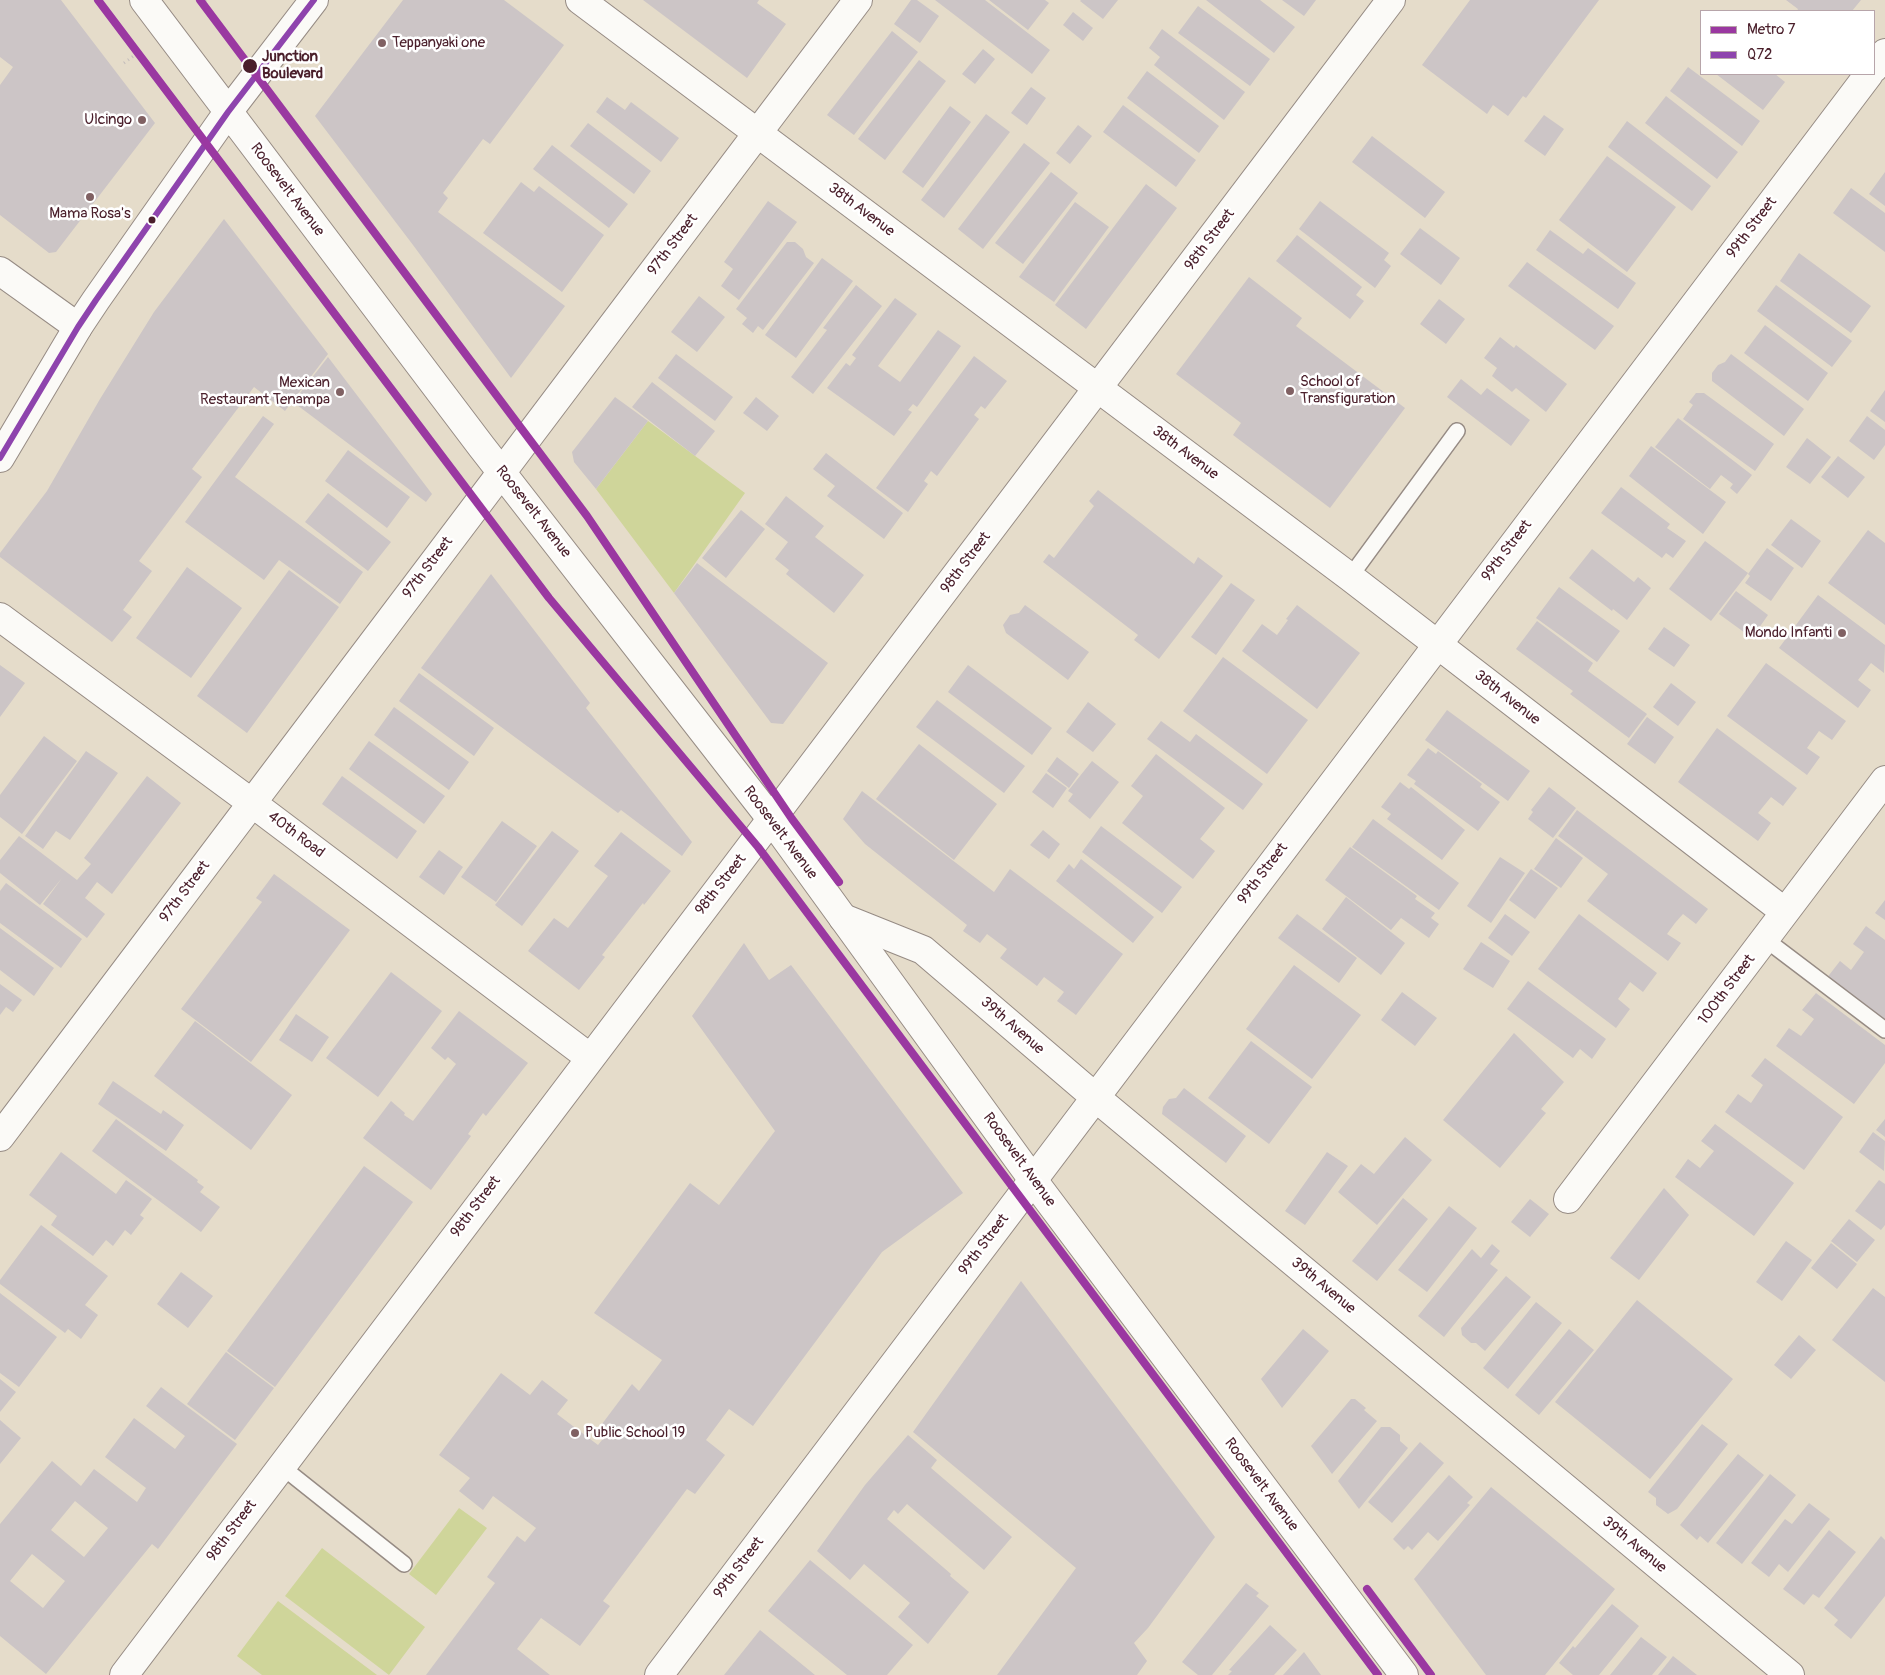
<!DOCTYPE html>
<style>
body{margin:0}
#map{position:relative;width:1885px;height:1675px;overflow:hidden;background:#e5dcca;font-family:Pangolin,sans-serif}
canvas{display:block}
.legend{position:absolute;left:1700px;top:10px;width:175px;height:65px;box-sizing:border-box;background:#fff;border:1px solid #b7a5aa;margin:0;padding:6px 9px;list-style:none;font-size:15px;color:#4a1f2b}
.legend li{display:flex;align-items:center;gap:10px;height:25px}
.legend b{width:25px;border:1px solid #b7a5aa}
</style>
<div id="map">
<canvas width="1885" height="1675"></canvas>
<ul class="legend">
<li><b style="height:6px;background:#9a38a1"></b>Metro 7</li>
<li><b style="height:6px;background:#8e44ad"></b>Q72</li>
</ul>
</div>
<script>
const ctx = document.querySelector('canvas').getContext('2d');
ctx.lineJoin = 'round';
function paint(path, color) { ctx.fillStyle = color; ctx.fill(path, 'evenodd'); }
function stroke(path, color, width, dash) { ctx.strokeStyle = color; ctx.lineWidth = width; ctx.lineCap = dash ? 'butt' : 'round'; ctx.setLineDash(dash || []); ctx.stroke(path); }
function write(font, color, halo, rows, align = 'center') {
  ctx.font = font + ' Pangolin,sans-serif'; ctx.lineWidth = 5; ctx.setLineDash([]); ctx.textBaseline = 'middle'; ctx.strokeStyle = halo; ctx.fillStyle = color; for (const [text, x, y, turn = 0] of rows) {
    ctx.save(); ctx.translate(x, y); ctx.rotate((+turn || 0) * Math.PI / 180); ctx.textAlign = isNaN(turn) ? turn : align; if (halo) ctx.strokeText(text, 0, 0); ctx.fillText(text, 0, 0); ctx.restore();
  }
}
const green = new Path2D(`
 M648 421 745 493 674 593 596 489Z
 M459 1508 487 1528 436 1595 409 1574Z
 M322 1548 425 1627 389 1675 285 1596Z
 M278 1601 377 1675H262L237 1656Z`);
const building = new Path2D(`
 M0 0H61L155 123 56 252 49 253 0 215V85L13 67 0 57Z
 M403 0H504L564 45 490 144 483 139 443 193 448 198 438 212 565 306 511 378 413 245 315 116Z
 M643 0H759L757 3 786 24 747 78Z
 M911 0H917L939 16 920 43 894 24Z
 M935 0H985L1050 50 1032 74Z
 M989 0H1045L1049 3 1028 30Z
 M1081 0H1118L1103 19 1080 1Z
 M1206 0H1260L1295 27 1274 53Z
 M1282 0H1316L1304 16Z
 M1470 0H1599L1526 98 1523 96 1508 116 1493 105 1487 114 1422 65Z
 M1786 0H1861L1852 11H1797L1798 9Z
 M1198 6 1270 59 1250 86 1178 33Z
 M1073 12 1093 28 1083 41 1063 25Z
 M1162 29 1245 92 1224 120 1154 65 1160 57 1149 48Z
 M892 31 918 52 854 135 827 115Z
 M983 49 995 59 975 84 962 74Z
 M919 60 946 81 885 160 858 139Z
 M1688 67 1760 121 1742 146 1670 91Z
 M1147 71 1219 126 1199 153 1127 98Z
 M1716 74H1775L1785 82 1763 110Z
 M1031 87 1046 98 1027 125 1011 113Z
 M1666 96 1738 152 1717 179 1645 123Z
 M607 97 625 110 631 102 679 138 661 162 596 112Z
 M1123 105 1196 160 1176 187 1103 132Z
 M950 106 971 122 923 188 902 172Z
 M986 114 1010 132 944 218 921 200Z
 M1544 115 1564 129 1545 156 1524 141Z
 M1627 121 1711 186 1692 211 1608 147Z
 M588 123 651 171 634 194 570 146Z
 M1078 125 1092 136 1070 164 1056 153Z
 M1372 136 1445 192 1425 218 1352 162Z
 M1024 143 1050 163 983 249 958 229Z
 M552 145 628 204 609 228 533 169Z
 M1607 156 1676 207 1627 272 1559 220Z
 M1051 172 1078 193 1023 264 995 243Z
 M1885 172V206L1869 194Z
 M521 182 534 192 539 186 604 235 562 292 483 233Z
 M1146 184 1177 208 1086 329 1055 305Z
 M1851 188 1885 213V252L1833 213Z
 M768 201 797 222 739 300 721 286 733 269 724 262Z
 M1320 201 1389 253 1384 260 1391 266 1375 288 1299 229Z
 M1075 202 1109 227 1054 302 1019 277Z
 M224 219 328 354 285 411 254 387 192 469 202 477 139 561 152 571 123 610 132 617 112 642 0 557V553L47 491 100 399 154 312Z
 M1420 228 1460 258 1441 285 1400 254Z
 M1550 230 1583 254 1588 248 1636 283 1618 309 1536 250Z
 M1297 235 1362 287 1356 295 1364 301 1350 319 1276 261Z
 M787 242H795L803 249 806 257 814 263 763 330 758 326 753 333 742 324 747 318 736 309Z
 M1799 253 1871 306 1851 333 1780 281Z
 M822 258 853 281 796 358 765 335Z
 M1527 262 1614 326 1595 350 1508 286Z
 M1249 277 1302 318 1296 326 1405 408 1330 508 1233 435 1241 423 1176 374Z
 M856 285 882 306 813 394 791 377 827 330 823 328Z
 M1776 285 1852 341 1832 367 1757 311Z
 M699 296 725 317 697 352 671 332Z
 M895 298 917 314 878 366 900 382 938 330 961 346 917 407 913 404 908 410 912 412 894 436 827 388 846 363 850 366 856 358 852 355Z
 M1439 299 1465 319 1446 344 1420 324Z
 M1765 325 1828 373 1808 401 1744 353Z
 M1500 337 1514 348 1516 345 1567 384 1546 412 1516 388 1512 392 1492 376 1497 368 1484 358Z
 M676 354 733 397 715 421 658 378Z
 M1731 354 1804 409 1784 436 1712 381V373L1718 365 1725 362Z
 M974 356 1007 381 985 409 981 406 974 415 979 419 937 476 931 471 924 481 928 484 908 512 876 488Z
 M328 357 432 494 426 502 293 402Z
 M1461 379 1481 395 1487 388 1530 420 1511 446 1447 397Z
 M652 382 715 431 695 456 632 407Z
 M1885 390V422L1870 411Z
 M1696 393H1704L1774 444 1755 471 1683 419 1693 405 1689 402Z
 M615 397 648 421 596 489 574 462 572 452Z
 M756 397 779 416 767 431 743 413Z
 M263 416 274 424 235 477 363 572 340 604 279 560 264 580 185 522Z
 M1867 416 1885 430V445L1874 460 1849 441Z
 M1678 418 1752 475 1737 494 1730 488 1733 484 1721 475 1710 489 1655 447Z
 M1807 438 1831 457 1810 484 1786 467Z
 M1651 446 1726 502 1703 534 1629 476Z
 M348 450 410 497 387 528 325 481Z
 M826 453 903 513 884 539 827 496 835 486 813 469Z
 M1838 456 1865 477 1848 498 1821 477Z
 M1621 487 1670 524 1667 528 1686 541 1673 558 1666 553 1662 558 1601 513Z
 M1098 490 1194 564 1198 557 1223 576 1159 659 1134 640 1138 635 1043 562 1049 554 1054 558 1094 506 1089 501Z
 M328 493 391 542 368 571 305 522Z
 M786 496 824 526 815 537 864 575 834 613 786 574 789 570 775 559 788 542 765 524Z
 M741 510 765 529 726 578 702 558Z
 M1791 519 1821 541 1802 568 1771 545Z
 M1868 530 1885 543V625L1828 583Z
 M1705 541 1748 573 1711 621 1669 589Z
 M1767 548 1794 568 1771 601 1745 583 1750 576 1748 574Z
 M1592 549 1634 582 1638 577 1651 588 1627 620 1613 609 1612 611 1569 578Z
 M697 563 828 663 783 724 771 723 674 593Z
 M187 567 242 608 191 678 136 638Z
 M289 570 339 607 247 733 197 696Z
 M491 574 590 703 586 708 692 842 682 856 621 810 618 813 421 668Z
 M1231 583 1255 600 1216 655 1191 637Z
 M1559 587 1620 631 1597 662 1536 618Z
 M1736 591 1768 615 1752 638 1719 614Z
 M1818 595 1885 645 1884 673 1871 663 1858 680 1871 690 1858 708 1779 648Z
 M1025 605 1089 652 1068 680 1006 633 1003 625 1010 615 1019 613Z
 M1297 605 1360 653 1317 709 1242 651 1262 624 1277 635 1288 620 1286 619Z
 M1537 621 1593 663 1588 671 1647 714 1629 738 1570 694 1573 691 1516 649Z
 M1664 627 1690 645 1674 667 1648 649Z
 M1223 657 1308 720 1267 774 1183 711Z
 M1766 663 1846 721 1832 740 1819 731 1807 748 1820 757 1807 775 1727 716Z
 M0 665 25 683 0 717Z
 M968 665 1052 728 1032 755 948 692Z
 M419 673 494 728 474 756 399 701Z
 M1671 683 1696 702 1678 726 1653 707Z
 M937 700 1025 766 1004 793 916 727Z
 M1088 702 1116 724 1093 752 1066 732Z
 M394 707 469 762 449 790 374 735Z
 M1447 710 1530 771 1508 801 1425 740Z
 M1647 717 1674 737 1655 764 1627 744Z
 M1161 721 1190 742 1196 734 1263 784 1243 810 1147 739Z
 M1717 728 1797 788 1783 806 1771 797 1758 813 1771 823 1758 841 1678 782Z
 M44 736 77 761 22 834 0 817V795Z
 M369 741 445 796 424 824 349 769Z
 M919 744 997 804 954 860 876 799Z
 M1428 748 1436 754 1438 751 1482 784 1480 787 1500 802 1478 831 1414 784 1416 781 1407 775Z
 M86 751 118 773 70 840 56 831 43 849 25 836Z
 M1156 754 1225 808 1200 839 1215 851 1193 879 1122 823 1143 796 1131 786Z
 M1057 757 1079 774 1069 788 1047 771Z
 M1092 761 1119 782 1090 819 1068 801 1073 794 1068 791Z
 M1046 773 1067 788 1053 808 1032 792Z
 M147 776 181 803 112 894 97 882 85 898 105 914 87 938 43 904 62 878 40 905 0 873V860L19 836 77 880 91 864 84 858Z
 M342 776 417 831 397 859 322 804Z
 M1400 782 1409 789 1411 787 1465 830 1442 860 1387 819 1391 814 1381 807Z
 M1549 787 1576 808 1553 838 1528 819 1533 812 1531 810Z
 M862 791 994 892 1010 869 1123 954 1076 1015 1057 1001 1064 992 1044 977 1037 986 1000 958 1007 949 987 934 980 943 963 931 967 925 865 844 843 819Z
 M1577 810 1708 909 1696 924 1683 914 1675 923 1667 934 1681 943 1668 961 1587 901 1608 874 1558 836Z
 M1373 819 1459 883 1439 910 1352 847Z
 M502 821 537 846 496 902 461 877Z
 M1101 826 1182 887 1162 913 1082 852Z
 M1043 830 1060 844 1049 859 1030 845Z
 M552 831 579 851 522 926 495 905Z
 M621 832 671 871 644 905 643 903 602 955 605 957 579 990 528 951 554 918 568 928 608 876 594 866Z
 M1556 838 1583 858 1561 888 1534 869Z
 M1350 847 1417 896 1415 899 1435 913 1431 918 1439 924 1429 938 1401 918 1391 930 1325 880Z
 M439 850 463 867 444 895 419 877Z
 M1500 857 1525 873 1491 923 1467 906Z
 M1081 859 1154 917 1133 943 1056 881 1069 864 1074 869Z
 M1531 869 1558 888 1535 919 1509 900Z
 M274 874 350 930 251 1062 181 1009 262 902 256 898Z
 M6 883 82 939 61 968 0 923V891Z
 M1346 897 1405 943 1381 975 1322 929Z
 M1885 900V920L1875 913Z
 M1297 914 1357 958 1339 983 1278 938Z
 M1505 914 1530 932 1512 956 1488 938Z
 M1579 914 1657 973 1643 992 1630 982 1618 999 1630 1009 1616 1028 1538 969Z
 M1866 926 1885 940V1023L1826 979 1840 961 1851 970 1864 952 1853 944Z
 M0 928 54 968 34 996 0 970Z
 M1481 942 1510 961 1493 988 1463 969Z
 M744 943 769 980 791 965 963 1193 882 1252 753 1426 729 1409 706 1440 725 1455 695 1494 687 1489 603 1601 610 1606 580 1646 541 1618 517 1649 550 1675H426L495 1583 487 1577 517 1536 525 1542 536 1528 493 1496 483 1510 459 1491 470 1478 439 1455 501 1373 530 1395 542 1380 568 1400 557 1414 598 1445 610 1430 602 1424 632 1384 639 1391 662 1360 594 1313 690 1183 719 1205 775 1131 692 1016Z
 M1294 965 1361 1015 1312 1079 1246 1029Z
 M391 972 442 1011 378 1097 326 1058Z
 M1528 981 1606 1039 1592 1059 1580 1049 1573 1058 1507 1009Z
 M0 984 22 1000 13 1012 6 1007 0 1015Z
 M1402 992 1437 1018 1415 1046 1381 1020Z
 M1816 993 1885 1045V1063L1854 1104 1776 1046 1789 1028 1801 1036 1814 1019 1802 1010Z
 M459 1011 528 1063 486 1116 483 1113 468 1134 471 1136 431 1190 363 1138 391 1101 405 1113 404 1115 413 1121 456 1064 448 1057 445 1060 431 1048Z
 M296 1014 329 1037 312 1062 279 1040Z
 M195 1021 292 1095 251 1150 154 1076Z
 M1514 1033 1564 1082 1541 1109 1546 1113 1500 1168 1443 1120Z
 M1251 1041 1312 1087 1269 1144 1208 1098Z
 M1765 1058 1843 1117 1804 1170 1725 1112 1738 1094 1751 1103 1763 1085 1751 1076Z
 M113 1081 161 1114 163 1110 184 1125 166 1151 98 1104Z
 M1184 1088 1246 1136 1226 1163 1162 1114 1163 1107 1169 1099 1176 1098Z
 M116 1119 198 1180 197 1182 204 1187 200 1192 220 1207 201 1232 92 1151Z
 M1885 1119V1137L1876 1130Z
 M1715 1124 1794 1183 1754 1236 1675 1177 1688 1159 1700 1168 1714 1151 1701 1141Z
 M1873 1132 1885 1141 1884 1171 1859 1152Z
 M1405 1137 1432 1160 1377 1225 1338 1192 1361 1164 1374 1174Z
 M61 1152 116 1194 126 1180 152 1199 140 1215 144 1218 131 1235 125 1230 113 1246 106 1240 93 1256 51 1225 57 1216 29 1195Z
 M1327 1152 1348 1166 1305 1225 1285 1211Z
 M364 1166 413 1202 275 1387 227 1351Z
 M1879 1180 1885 1184V1225L1881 1230 1855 1211Z
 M1664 1188 1689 1215 1639 1280 1610 1258Z
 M1403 1198 1428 1219 1377 1281 1352 1261Z
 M1530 1199 1549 1214 1530 1237 1511 1222Z
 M1449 1206 1477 1228 1427 1292 1398 1270Z
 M1849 1219 1875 1240 1857 1262 1831 1241Z
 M41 1225 108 1276 85 1305 98 1315 81 1339 68 1329 65 1333 0 1284V1280Z
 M1786 1241 1812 1260 1782 1301 1756 1282Z
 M1831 1243 1857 1264 1837 1289 1811 1268Z
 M1492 1244 1500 1251 1490 1264 1498 1270 1444 1337 1418 1316 1472 1249 1481 1258Z
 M181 1272 213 1296 188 1328 157 1304Z
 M1506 1276 1531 1297 1485 1351 1476 1343H1471L1462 1335 1461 1328Z
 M1021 1281 1215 1537 1148 1628 1134 1643 1147 1661 1137 1675H997L1076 1568 913 1432Z
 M1873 1288 1885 1297V1382L1832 1340Z
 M0 1293 57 1337 19 1387 0 1373Z
 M1637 1300 1733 1379 1650 1479 1555 1402Z
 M1536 1302 1562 1323 1508 1389 1483 1368Z
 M1303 1329 1329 1351 1282 1408 1261 1379Z
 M1569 1329 1594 1350 1539 1415 1515 1395Z
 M1799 1335 1816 1350 1791 1379 1774 1365Z
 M226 1352 274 1388 235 1440 187 1404Z
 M0 1379 16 1392 0 1412Z
 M161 1387 237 1444 158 1549 152 1544 46 1674 0 1636V1524L52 1461 81 1486 94 1469 137 1502 146 1488 105 1457 134 1418 175 1449 185 1436 146 1406ZM75 1501 108 1528 84 1557 51 1530ZM32 1554 65 1581 43 1608 10 1581Z
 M1351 1399H1355L1366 1408 1364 1410 1377 1421 1332 1474 1311 1446Z
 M0 1420 21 1438 0 1464Z
 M1702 1424 1728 1444 1677 1509 1668 1514 1656 1505V1498L1648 1492Z
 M1381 1427H1390L1400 1435V1441L1408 1448 1359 1509 1338 1481Z
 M908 1435 937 1460 931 1468 1012 1537 984 1570 907 1504 898 1514 894 1510 887 1519 951 1574 950 1576 969 1592 928 1644 898 1617 910 1603 864 1564 850 1580 817 1551 865 1485Z
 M1420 1442 1444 1463 1392 1523 1368 1502Z
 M1738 1454 1764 1475 1708 1543 1700 1536 1697 1540 1680 1525Z
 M1770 1474 1796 1495 1742 1564 1716 1543Z
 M1449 1475 1473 1497 1467 1503 1470 1505 1438 1541 1428 1532 1412 1550 1408 1546 1404 1550 1393 1539Z
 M1491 1487 1615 1589 1545 1675H1486L1414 1579Z
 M1809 1503 1830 1519 1788 1572 1779 1564 1769 1577 1751 1563 1785 1519 1792 1524Z
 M1829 1530 1856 1552 1819 1598 1813 1594 1804 1605 1783 1589Z
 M1881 1536 1885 1540V1596L1851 1639 1834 1625 1838 1620 1824 1608Z
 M810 1560 913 1645 887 1675H847L768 1611Z
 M1246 1583 1259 1593 1256 1596 1269 1606 1212 1675H1198L1182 1662Z
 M1612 1604 1639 1626 1599 1675H1573L1559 1663 1573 1646 1575 1648Z
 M1270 1625 1297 1650 1274 1675H1228L1232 1671 1229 1670Z
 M760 1630 815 1675H724Z
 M1641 1637 1667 1657 1652 1675H1610Z
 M1304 1652 1321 1675H1283Z
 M1673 1656 1697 1675H1658Z`);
const path = new Path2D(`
 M206 0 201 4 211 19
 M124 63 139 52 141 53`);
const service = new Path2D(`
 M1350 577 1457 431
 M1765 939 1885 1030
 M281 1466 404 1564`);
const minor = new Path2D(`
 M580 0 1350 577 1785 912
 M1874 68 1885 53
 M0 271 78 327
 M0 617 252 803 589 1057
 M843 918 923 950 1095 1097 1790 1675
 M0 1137 858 0
 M1568 1199 1885 780
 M124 1675C545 1116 969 559 1391 0
 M659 1675 1869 74`);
const secondary = new Path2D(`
 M144 0 481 446 772 820 1033 1180 1404 1675
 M0 458 78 327 96 300 228 112 314 0`);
const bus1 = new Path2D(`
 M0 458 78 327 96 300 228 112 314 0`);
const metro1 = new Path2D(`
 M98 0 549 598 758 847 1378 1675
 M200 0 587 516 792 819 839 882
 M1367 1589 1431 1675`);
const markers = [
 [382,43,5,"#806163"],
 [250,66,8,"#4a1f2b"],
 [142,120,5,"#806163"],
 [90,197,5,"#806163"],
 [152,220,4.5,"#4a1f2b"],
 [1290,391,5,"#806163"],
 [340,392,5,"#806163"],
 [1842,633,5,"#806163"],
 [575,1433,5,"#806163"]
];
const poiNames = [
 ["Teppanyaki one",392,43],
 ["Ulcingo",132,120,"right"],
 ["Mama Rosa's",90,214,"center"],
 ["School of",1300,382],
 ["Transfiguration",1300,399],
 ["Mexican",330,383,"right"],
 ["Restaurant Tenampa",330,400,"right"],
 ["Mondo Infanti",1832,633,"right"],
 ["Public School 19",585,1433]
];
const stopNames = [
 ["Junction",262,57],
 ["Boulevard",262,74]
];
const streetNames = [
 ["Roosevelt Avenue",287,190,53],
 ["38th Avenue",861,210,37],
 ["99th Street",1752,228,-53],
 ["98th Street",1210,240,-53],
 ["97th Street",673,245,-53],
 ["38th Avenue",1185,453,37],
 ["Roosevelt Avenue",533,512,52],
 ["99th Street",1507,551,-53],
 ["98th Street",966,563,-53],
 ["97th Street",428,568,-53],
 ["38th Avenue",1507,698,38],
 ["Roosevelt Avenue",780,833,53],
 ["40th Road",296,835,37],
 ["99th Street",1263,874,-53],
 ["98th Street",721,885,-52],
 ["97th Street",185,892,-53],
 ["100th Street",1727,990,-53],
 ["39th Avenue",1012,1026,41],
 ["Roosevelt Avenue",1019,1160,54],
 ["98th Street",476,1207,-53],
 ["99th Street",984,1245,-53],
 ["39th Avenue",1323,1286,40],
 ["Roosevelt Avenue",1261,1485,53],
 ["98th Street",232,1531,-53],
 ["39th Avenue",1634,1545,40],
 ["99th Street",739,1568,-53]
];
paint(green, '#cfd59a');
paint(building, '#ccc5c6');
stroke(service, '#968b84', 18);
stroke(minor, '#968b84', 30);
stroke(secondary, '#968b84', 30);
stroke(path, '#c2bcba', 3, [1, 4]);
stroke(service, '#fbfaf7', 15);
stroke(minor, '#fbfaf7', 28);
stroke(secondary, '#fbfaf7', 28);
stroke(bus1, '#8e44ad', 6);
stroke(metro1, '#9a38a1', 8);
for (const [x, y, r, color] of markers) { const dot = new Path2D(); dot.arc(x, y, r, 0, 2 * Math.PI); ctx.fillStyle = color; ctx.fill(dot); stroke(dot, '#fff', 2); }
write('15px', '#4a1f2b', '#fff', poiNames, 'left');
write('bold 15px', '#4a1f2b', '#fff', stopNames, 'left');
write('15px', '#4a1f2b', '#fff', streetNames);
</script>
